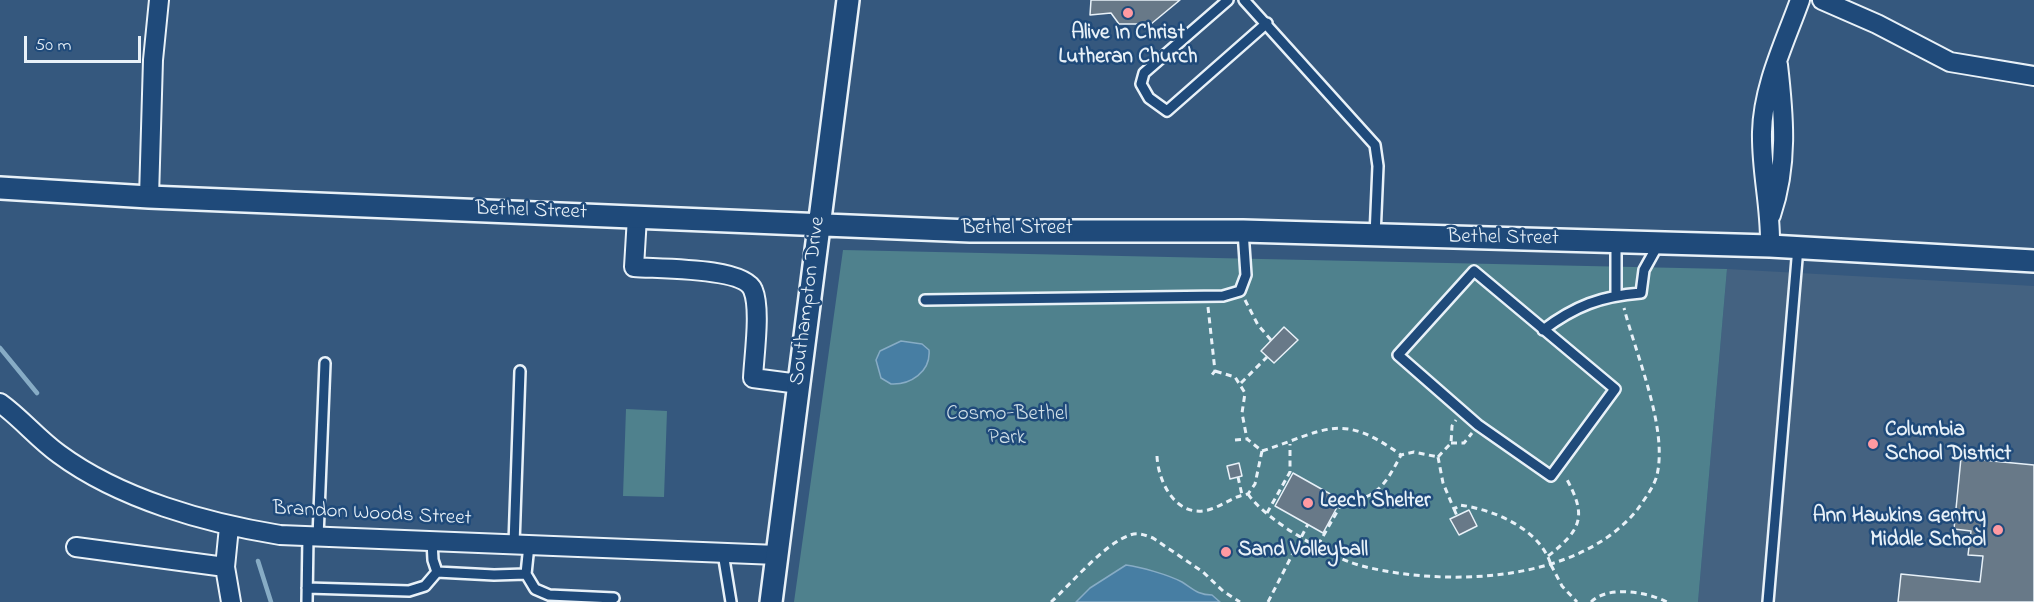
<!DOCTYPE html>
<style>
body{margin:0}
#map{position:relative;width:2034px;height:602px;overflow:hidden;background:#35587e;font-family:"Indie Flower",sans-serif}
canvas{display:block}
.scale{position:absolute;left:24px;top:36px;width:117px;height:27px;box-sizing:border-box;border:3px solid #e8f1f8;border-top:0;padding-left:8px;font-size:18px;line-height:21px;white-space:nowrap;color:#e8f1f8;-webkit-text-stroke:4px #1f4a7a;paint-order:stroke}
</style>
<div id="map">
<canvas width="2034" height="602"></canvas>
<div class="scale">50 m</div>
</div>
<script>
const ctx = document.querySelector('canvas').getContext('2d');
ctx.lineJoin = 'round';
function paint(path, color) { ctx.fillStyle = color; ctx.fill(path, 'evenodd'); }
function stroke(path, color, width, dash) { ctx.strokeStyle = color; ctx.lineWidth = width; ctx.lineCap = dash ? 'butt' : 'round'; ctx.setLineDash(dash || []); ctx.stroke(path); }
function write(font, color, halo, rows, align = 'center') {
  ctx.font = font + ' "Indie Flower",sans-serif'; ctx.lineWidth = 5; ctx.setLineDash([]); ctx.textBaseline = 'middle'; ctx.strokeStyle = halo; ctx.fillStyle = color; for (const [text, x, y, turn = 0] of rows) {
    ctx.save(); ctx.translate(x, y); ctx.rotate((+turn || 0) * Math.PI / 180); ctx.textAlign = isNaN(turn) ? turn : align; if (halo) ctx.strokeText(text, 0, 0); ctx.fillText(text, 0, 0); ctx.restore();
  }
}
const built = new Path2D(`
 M1727 269 2034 286V602H1698Z`);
const green = new Path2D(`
 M843 250 1727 269 1698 602H794Z
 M626 409 667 411 664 497 623 496Z`);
const water = new Path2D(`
 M901 341 922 344 929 350C931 372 910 385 891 384L881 378 876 360 880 351Z
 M1126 565C1141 567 1169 575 1182 582 1193 589 1198 595 1212 595L1220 602H1076L1090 588Z`);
const stream = new Path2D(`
 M0 348 37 393
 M258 561 271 602`);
const building = new Path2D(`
 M1091 0H1180L1151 24H1119L1111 13 1090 15Z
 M1284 327 1298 340 1274 363 1261 351Z
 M1961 458 2034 465V602H1898L1901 574 1980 582 1983 556 1968 555 1971 531 1954 529Z
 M1239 463 1242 476 1230 479 1227 466Z
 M1293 473 1341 500 1323 533 1275 506Z
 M1469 510 1477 526 1459 535 1450 519Z`);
const path = new Path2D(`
 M1245 300 1258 325 1271 340
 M1208 307 1215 371 1211 376
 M1241 383 1267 357
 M1235 440 1247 439
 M1451 443H1464L1472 433
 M1262 451C1327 430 1340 411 1401 455
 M1157 456C1158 482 1176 518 1208 510 1223 506 1233 496 1248 494L1255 484 1262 451 1247 439 1242 413 1245 393 1235 377 1215 371
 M1438 457 1443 483 1454 509 1460 505C1495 510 1540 529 1551 565
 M1438 457 1451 443 1452 426 1456 420
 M1238 477 1242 495
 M1248 494C1266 521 1334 560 1366 567 1450 587 1578 582 1637 510 1644 500 1654 487 1657 475 1668 428 1636 355 1624 308
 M1454 509 1457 516
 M1267 513 1290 472V444
 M1318 545 1342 503C1378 498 1385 485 1401 455L1414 452 1438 457
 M1548 556C1583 529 1587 515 1565 476
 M1551 565 1562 586 1577 602
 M1051 602C1072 583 1104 544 1130 535 1138 532 1145 535 1153 538L1203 572 1223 591 1240 602
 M1268 602 1308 524
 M1591 602C1608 585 1647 592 1667 602`);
const service = new Path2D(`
 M1228 0 1144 73 1141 84 1149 98 1167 111 1267 23
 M1244 0 1375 145 1378 166 1375 236
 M1616 242V295
 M1474 271 1615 389 1551 476 1478 425 1398 355Z
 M925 300 1223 296 1240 291 1246 275 1243 231
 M1543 330C1575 306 1601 296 1641 293L1644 270 1659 243
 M318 537 325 363
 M432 541 433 560 437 572 494 575 526 574 529 545
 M514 544 520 371
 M723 553 731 602
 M526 574 535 589 549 595 614 598
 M307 588 409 591 425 586 437 572
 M307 602 308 536
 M1768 602 1798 247`);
const minor = new Path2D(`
 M1822 0 1877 24 1950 62 2034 76
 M149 197 153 60 159 0
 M1771 215C1788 165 1784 117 1778 65
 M637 217 634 267C658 269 744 267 753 290 761 309 754 356 753 378L799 384
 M1770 246C1771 207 1761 171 1762 132 1763 86 1785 42 1800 0
 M0 403C21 418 38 439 59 454 120 499 206 523 280 535L777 555
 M229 527 225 567 231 602
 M76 547 225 567`);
const tertiary = new Path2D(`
 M0 188 149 197 970 231H1243L1770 246 2034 261
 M771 602 848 0`);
const markers = [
 [1128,13,6,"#ff9aa2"],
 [1873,444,6,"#ff9aa2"],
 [1308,503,6,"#ff9aa2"],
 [1998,530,6,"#ff9aa2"],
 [1226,552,6,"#ff9aa2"]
];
const poiNames = [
 ["Alive In Christ",1128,35,"center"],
 ["Lutheran Church",1128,59,"center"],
 ["Columbia",1885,432],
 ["School District",1885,456],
 ["Leech Shelter",1320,503],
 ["Ann Hawkins Gentry",1986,518,"right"],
 ["Middle School",1986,542,"right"],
 ["Sand Volleyball",1238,552]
];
const streetNames = [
 ["Bethel Street",531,212,2],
 ["Bethel Street",1017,230],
 ["Bethel Street",1503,239,1],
 ["Southampton Drive",809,301,-83],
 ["Brandon Woods Street",372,515,3]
];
const parkNames = [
 ["Cosmo-Bethel",1007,416],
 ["Park",1007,440]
];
paint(built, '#446281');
paint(green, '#4f818d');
paint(water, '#477ea3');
stroke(water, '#87acc5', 1.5);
stroke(stream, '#87acc5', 4.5);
paint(building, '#687988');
stroke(building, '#e8f1f8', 1.5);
stroke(service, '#e8f1f8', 14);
stroke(minor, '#e8f1f8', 22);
stroke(tertiary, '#e8f1f8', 26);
stroke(path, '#e8f1f8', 3, [6, 4.5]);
stroke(service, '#1f4a7a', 9);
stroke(minor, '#1f4a7a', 18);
stroke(tertiary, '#1f4a7a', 21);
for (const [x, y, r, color] of markers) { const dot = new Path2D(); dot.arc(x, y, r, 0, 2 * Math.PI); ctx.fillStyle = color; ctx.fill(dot); stroke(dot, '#1f4a7a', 2); }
write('bold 21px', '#e8f1f8', '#1f4a7a', poiNames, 'left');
write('21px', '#e8f1f8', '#1f4a7a', streetNames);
write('21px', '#d1e0e8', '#1f4a7a', parkNames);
</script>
